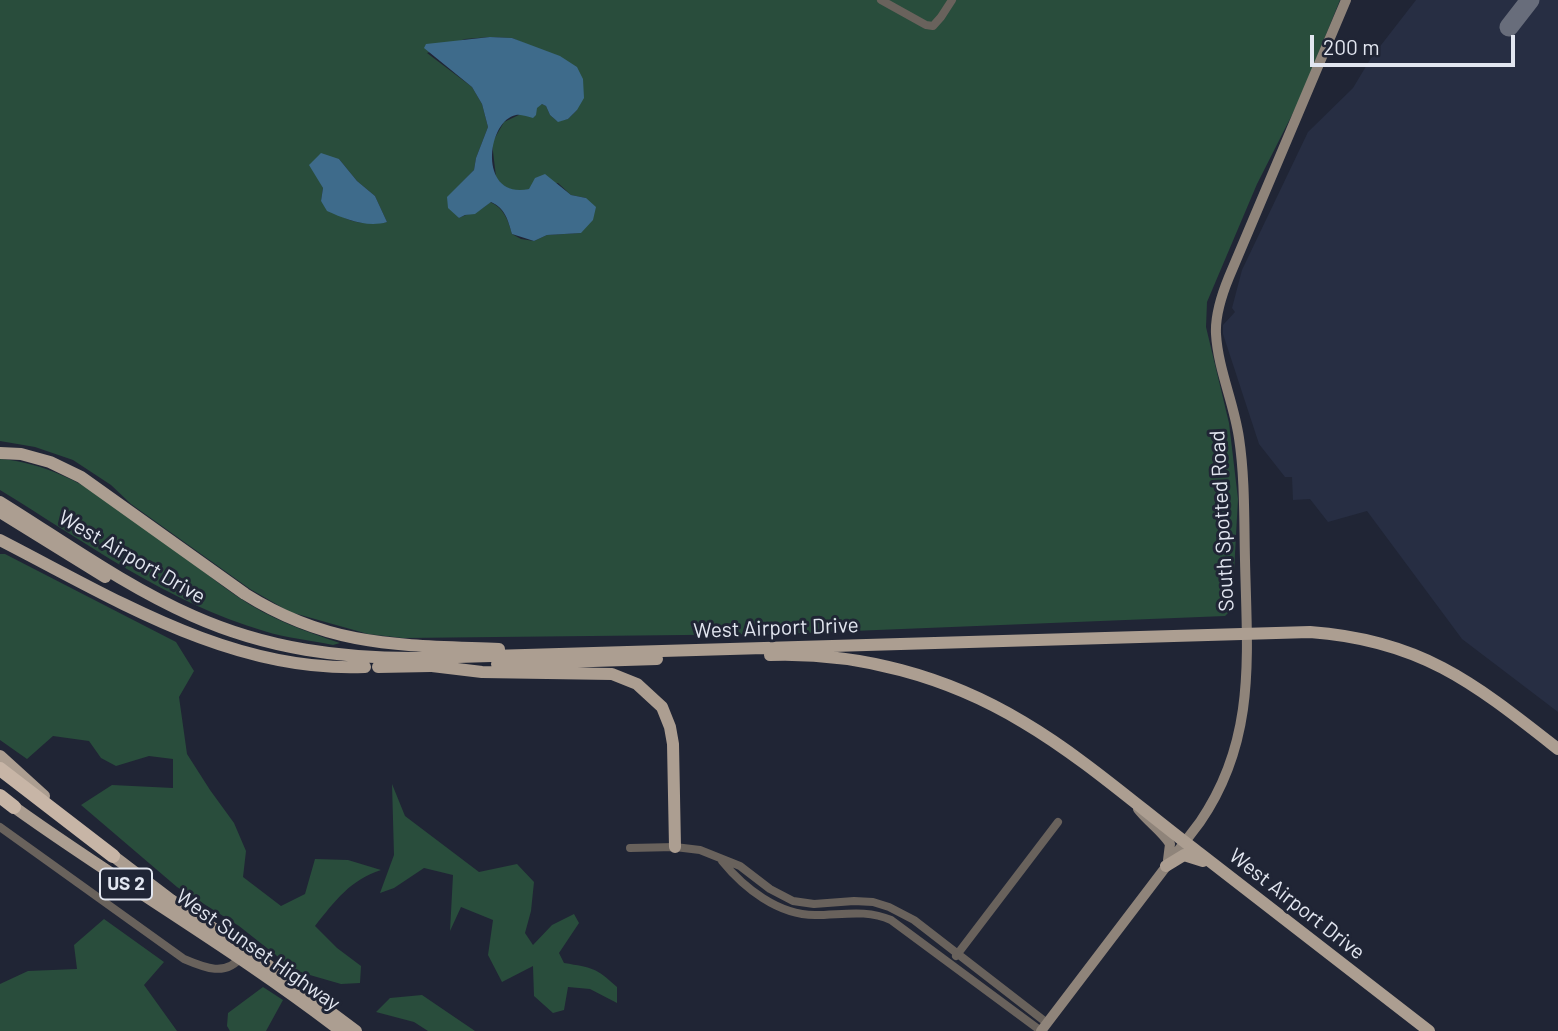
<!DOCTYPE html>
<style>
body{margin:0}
#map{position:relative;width:1558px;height:1031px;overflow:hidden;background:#202535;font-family:Barlow,sans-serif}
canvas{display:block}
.scale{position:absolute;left:1310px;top:35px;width:205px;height:32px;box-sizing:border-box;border:4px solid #e2e6f0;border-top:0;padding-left:9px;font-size:21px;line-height:24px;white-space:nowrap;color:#e2e6f0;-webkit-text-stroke:5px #202535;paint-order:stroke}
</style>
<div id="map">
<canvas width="1558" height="1031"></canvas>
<div class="scale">200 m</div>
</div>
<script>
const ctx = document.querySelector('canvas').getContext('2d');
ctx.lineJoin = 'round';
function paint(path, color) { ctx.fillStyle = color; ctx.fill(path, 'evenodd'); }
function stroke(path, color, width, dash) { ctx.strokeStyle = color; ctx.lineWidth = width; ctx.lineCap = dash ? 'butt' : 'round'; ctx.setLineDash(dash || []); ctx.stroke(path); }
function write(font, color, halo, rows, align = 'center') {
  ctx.font = font + ' Barlow,sans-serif'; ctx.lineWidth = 6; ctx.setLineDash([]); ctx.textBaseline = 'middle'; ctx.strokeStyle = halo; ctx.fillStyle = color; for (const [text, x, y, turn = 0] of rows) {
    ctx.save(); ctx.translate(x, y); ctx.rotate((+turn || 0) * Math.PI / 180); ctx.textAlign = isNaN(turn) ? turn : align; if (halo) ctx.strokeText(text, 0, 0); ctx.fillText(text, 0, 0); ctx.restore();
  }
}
const built = new Path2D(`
 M1416 0H1558V712L1462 639 1367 511 1328 522 1310 499 1293 500 1292 477H1285L1259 444 1223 334V325L1235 312 1232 308 1242 270 1308 132 1353 88 1371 58Z`);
const green = new Path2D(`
 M0 0H1340L1299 101 1257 184 1207 302 1206 327 1229 423 1238 499 1232 609 1225 616 778 634 403 638 368 634 290 612 250 589 131 504 111 485 73 460 35 447 0 441ZM490 37 512 38 535 48 577 110 568 119 557 121 550 115 546 106 542 104 504 122 492 143 496 177 503 186 516 192 558 183 571 195 586 198 581 233 547 235 534 241 521 239 512 234C508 220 504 208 490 202 475 216 473 211 459 218L448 197 474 170 476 158 488 127 482 104 472 87 427 53 465 39ZM339 159 357 181 375 196 387 222C356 225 345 222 321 201L323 188 317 175Z
 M0 459C87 465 168 548 238 597 270 619 304 631 340 643L333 645C310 640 286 638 264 631 168 603 85 542 0 490Z
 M0 554H5L176 642 194 671 179 697 187 754 210 790 234 823 246 851 243 877 281 906 305 894 315 859 348 860 381 870C350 880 335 901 315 926L337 948 361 966 360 983 341 984 296 971 239 926 177 887 81 805 112 785 173 788V759L149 756 116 766 101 758 89 741 53 736 27 759 0 740Z
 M392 784 405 816 479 872 517 864 534 882 531 911 525 933 533 945 552 925 574 914 579 923 559 953 564 963C593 968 595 967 617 987V1003L590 989 568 987 564 1010 553 1013 534 996 533 966 502 982 488 955 493 920 461 907 450 931 453 875 424 868 394 888 380 893 394 855Z
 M104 919 164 962 144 985 177 1031H0V984L28 971 77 969 74 945Z
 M263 987 283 1000 266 1031H230L227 1026 228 1013Z
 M422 995 475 1031H428L414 1022 376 1012 390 998Z`);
const water = new Path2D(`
 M490 37 512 38 560 56 577 67 583 79 584 98 577 110 568 119 558 122 550 115 546 106 542 104 537 108 536 115 533 118C528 117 521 114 516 115 486 121 478 200 529 189L535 178 545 174 571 195 586 198 596 207 593 220 581 233 547 235 534 241 512 234C508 220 505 208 491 202L475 214 465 215 459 218 448 208 447 197 474 170 476 158 488 127 482 104 472 87 424 48 426 44Z
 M321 153 339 159 357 181 375 196 387 222C367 228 345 219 327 211L321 201 323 188 309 165Z`);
const taxiway = new Path2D(`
 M1509 27 1530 0`);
const street = new Path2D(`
 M881 0 926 25 933 26 941 17 952 0
 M0 827 184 959C205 968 226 977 242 956
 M630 848 675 847 700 850 740 866 770 889 793 901 814 904 854 901 873 902 889 907 914 920 1047 1023
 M722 861C744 888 778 915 815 915 842 915 866 909 891 920L1041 1031
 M956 956 1058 822`);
const secondary = new Path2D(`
 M1138 809C1148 822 1162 831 1170 844L1168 860
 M1041 1031 1200 822C1257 739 1247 655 1245 560 1244 519 1245 478 1239 438 1234 403 1218 369 1216 334 1215 315 1222 294 1229 277L1346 0`);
const primary = new Path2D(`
 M0 453 21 454 50 462 81 477 245 594C331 648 401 645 499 649
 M0 502C63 541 125 586 193 616 267 649 343 659 423 658L1310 632C1421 640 1474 683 1558 749
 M0 512 105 577
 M0 540C115 599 232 673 365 667
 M770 655C858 652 947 676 1023 722 1084 758 1141 809 1198 852 1275 912 1352 972 1429 1031
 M497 664 657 659
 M432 666 482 672 612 674 637 684 662 707 670 727 673 744 675 847
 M378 667 430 666
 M0 756 44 796
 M14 807C121 884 236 950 341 1031
 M108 852 171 900 265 963 356 1031
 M1166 866 1184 855 1203 861`);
const highway = new Path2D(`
 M0 769 113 856
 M0 796 14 807`);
const shields = [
 [126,884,52]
];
const shieldNames = [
 ["US 2",126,884]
];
const streetNames = [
 ["South Spotted Road",1222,521,-93],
 ["West Airport Drive",132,557,30],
 ["West Airport Drive",776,628,-2],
 ["West Airport Drive",1297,904,38],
 ["West Sunset Highway",258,950,35]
];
paint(built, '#272e43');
paint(green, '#294d3c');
paint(water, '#3e6b8b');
stroke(taxiway, '#686d7b', 19);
stroke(street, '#69625c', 8);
stroke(secondary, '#8f847a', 10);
stroke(primary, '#ac9e91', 12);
stroke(highway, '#c7b5a6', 14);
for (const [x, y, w] of shields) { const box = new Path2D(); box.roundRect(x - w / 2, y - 15.5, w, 31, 5); ctx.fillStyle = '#202535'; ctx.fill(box); stroke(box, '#e2e6f0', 2); }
write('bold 19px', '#e2e6f0', null, shieldNames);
write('21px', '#e2e6f0', '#202535', streetNames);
</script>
